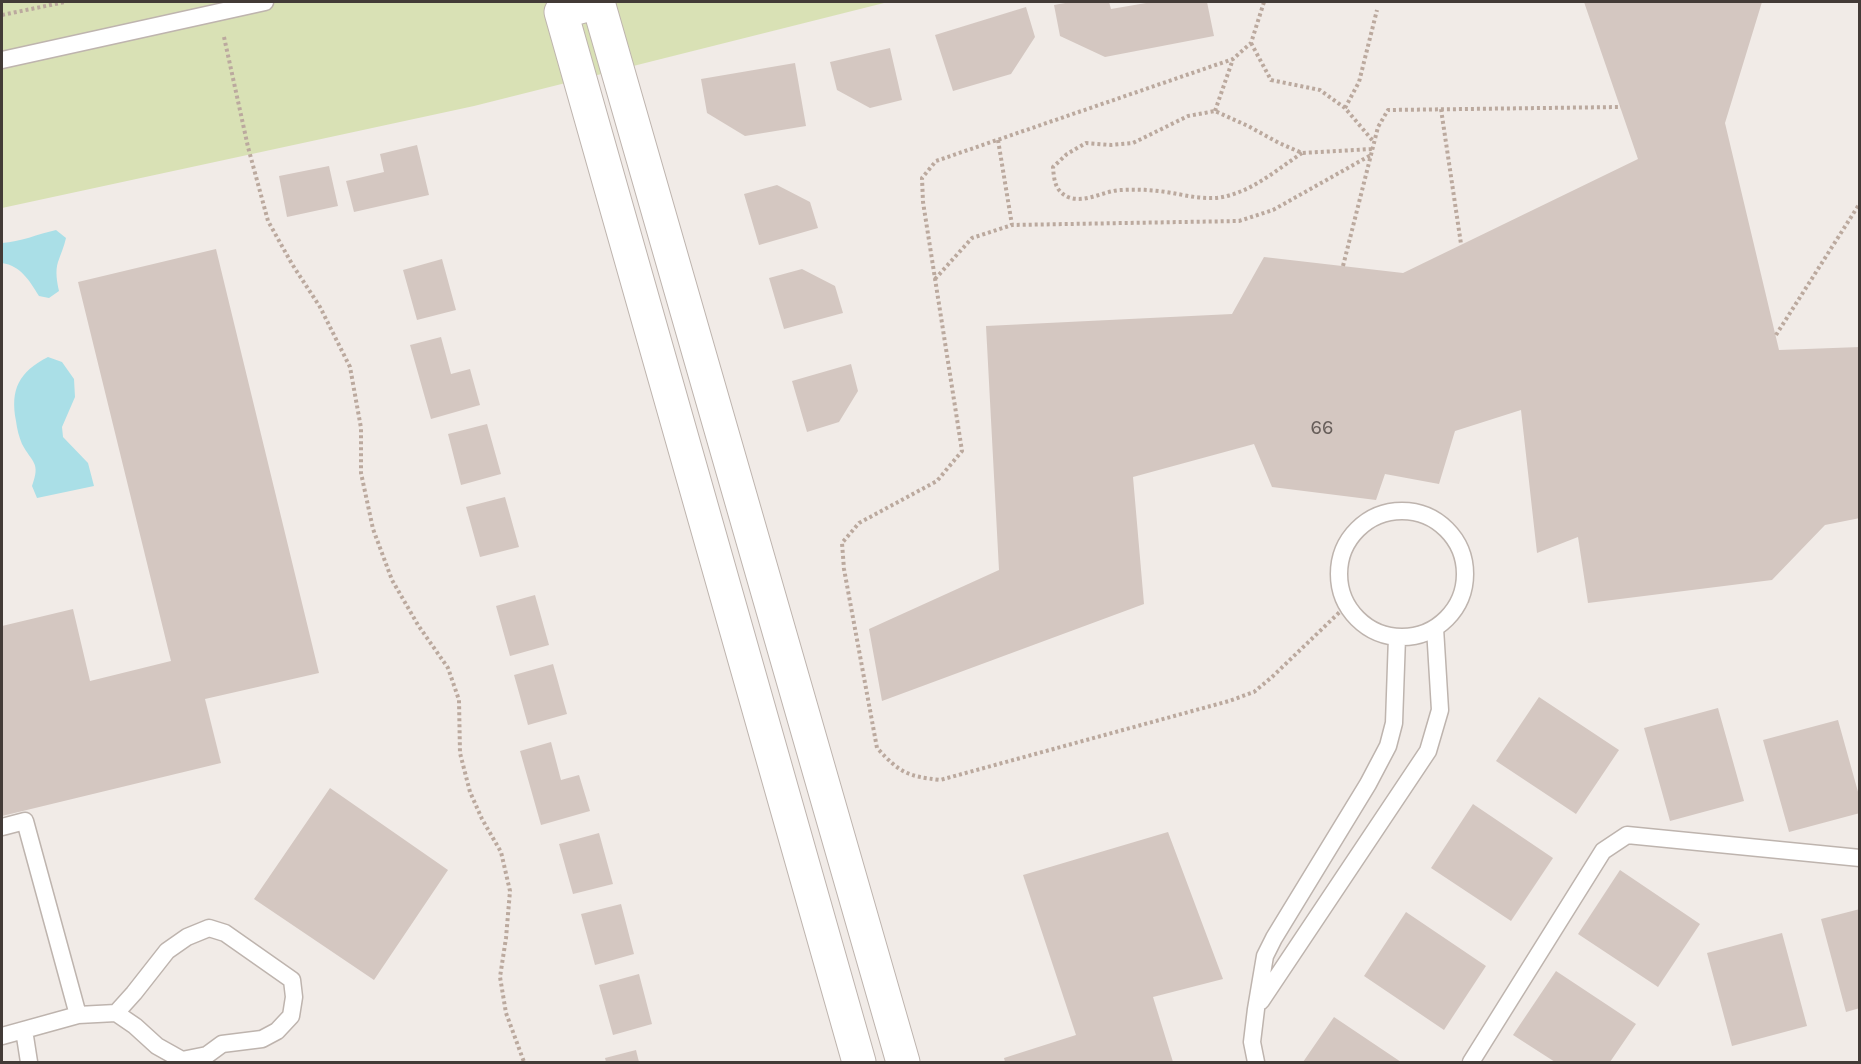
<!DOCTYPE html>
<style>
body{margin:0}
#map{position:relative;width:1861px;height:1064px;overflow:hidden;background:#f1ebe7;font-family:Karla,sans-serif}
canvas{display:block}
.frame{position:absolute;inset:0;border:3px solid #433b37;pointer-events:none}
</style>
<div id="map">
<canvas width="1861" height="1064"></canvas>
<div class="frame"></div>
</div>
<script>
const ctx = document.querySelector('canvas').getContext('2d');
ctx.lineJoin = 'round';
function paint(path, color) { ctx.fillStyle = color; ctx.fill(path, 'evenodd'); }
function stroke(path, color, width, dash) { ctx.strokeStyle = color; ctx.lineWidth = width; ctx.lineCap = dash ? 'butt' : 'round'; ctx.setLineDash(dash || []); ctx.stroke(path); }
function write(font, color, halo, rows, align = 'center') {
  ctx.font = font + ' Karla,sans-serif'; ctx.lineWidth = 5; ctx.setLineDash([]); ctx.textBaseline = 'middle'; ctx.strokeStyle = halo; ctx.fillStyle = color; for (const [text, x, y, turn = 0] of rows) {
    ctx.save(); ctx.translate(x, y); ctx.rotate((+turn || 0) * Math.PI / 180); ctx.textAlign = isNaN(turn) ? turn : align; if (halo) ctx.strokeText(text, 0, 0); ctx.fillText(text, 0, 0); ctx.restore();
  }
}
const green = new Path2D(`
 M2 2H888L474 106 2 208Z`);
const water = new Path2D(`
 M56 230 66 238C64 247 61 253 58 262 55 271 57 282 59 291L49 298 39 296C29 280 21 266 2 263V243C20 242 38 234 56 230Z
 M48 357 62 362 74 379 75 397 62 427 63 437 88 463 94 486 37 498 32 486C41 462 32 463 22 444 19 437 17 429 16 421 10 389 19 372 48 357Z`);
const building = new Path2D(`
 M1071 2H1109L1111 9 1152 2H1207L1214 36 1105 57 1060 36 1054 5Z
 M1584 2H1762L1725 123 1779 350 1860 347V518L1825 525 1772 580 1588 603 1578 537 1537 553 1521 410 1455 431 1439 484 1385 474 1376 500 1272 487 1254 444 1133 477 1144 604 882 701 869 629 999 570 986 326 1232 314 1264 257 1403 273 1638 159Z
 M1026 7 1035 37 1011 74 953 91 935 35Z
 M890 48 902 100 870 108 837 90 830 62Z
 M795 63 806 126 745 136 707 113 701 79Z
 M417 145 429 195 354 212 346 181 384 172 380 154Z
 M329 166 338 206 287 217 279 176Z
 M777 185 810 202 818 228 759 245 744 194Z
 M216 249 319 673 205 699 221 763 2 816V626L73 609 90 681 171 661 78 282Z
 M442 259 456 310 417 320 403 270Z
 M802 269 835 286 843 313 784 329 769 278Z
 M441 337 451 374 470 369 480 405 431 419 410 345Z
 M851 364 858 391 839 422 807 432 792 381Z
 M487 424 501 474 461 485 448 434Z
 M505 497 519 547 480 557 466 507Z
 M535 595 549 645 510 656 496 606Z
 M553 664 567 714 528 725 514 675Z
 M1539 697 1619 750 1576 814 1496 761Z
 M1718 708 1744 801 1670 821 1644 728Z
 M1838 720 1860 799V813L1789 832 1763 740Z
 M551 742 561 780 579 775 590 811 541 825 520 751Z
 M330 788 448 870 374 980 254 899Z
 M1473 804 1553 858 1511 921 1431 868Z
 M1168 832 1223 979 1153 997 1173 1062H1005L1004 1058 1076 1035 1023 875Z
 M599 833 613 884 573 894 559 844Z
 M1620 870 1700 924 1658 987 1578 934Z
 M621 904 634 954 595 965 581 914Z
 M1860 909V1008L1846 1012 1821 919Z
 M1406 912 1486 966 1444 1030 1364 976Z
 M1782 933 1807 1026 1732 1046 1707 953Z
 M1556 971 1636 1024 1610 1062H1555L1513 1035Z
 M639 974 652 1024 613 1035 599 985Z
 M1334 1017 1401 1062H1303Z
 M636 1050 639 1062H606L605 1058Z`);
const path = new Path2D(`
 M1264 2 1251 43 1233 59 936 161 922 178 923 202 962 451 937 481 859 523 842 543 844 569 877 748C900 773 907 776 940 780L1229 701 1254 692 1272 677 1347 605
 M2 15 65 2
 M224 37 248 147 268 221 292 264 320 307 350 367 361 428V473L373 529 392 580 418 625 448 668 459 700 460 753 470 792 482 819 501 852 510 891 506 938 500 977 506 1013 524 1062
 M1251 43 1271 80 1320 90 1345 108 1373 141
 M1345 108 1359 82 1377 10
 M1441 109 1461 244
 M1215 111 1233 59
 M998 140 1012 225
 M1302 153C1278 169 1255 189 1227 196 1209 201 1189 196 1172 193 1155 190 1139 189 1122 190 1105 190 1085 204 1068 197 1055 191 1054 180 1053 167L1067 154 1086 143 1111 145 1133 143 1188 116 1215 111 1248 126 1279 143 1302 153 1372 149
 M1343 266 1378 127 1388 110 1621 107
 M935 279 972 238 1012 225 1239 221 1273 210 1371 155
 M1776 335 1860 203`);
const lane = new Path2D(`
 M2 60 265 2
 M1339 574a63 63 0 1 1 126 0a63 63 0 1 1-126 0Z
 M2 827 25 821 78 1015 2 1036
 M1261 1001 1428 751 1440 710 1435 628
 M78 1015 116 1013 135 1026 157 1046 182 1060 207 1055 222 1044 262 1039 277 1031 291 1016 294 997 292 980 225 933 209 928 187 937 167 951 134 993 116 1013
 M24 1030 29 1062
 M1256 1062 1252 1042 1256 1009 1265 956 1274 938 1368 784 1388 746 1394 723 1397 637
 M1471 1062 1603 851 1627 835 1860 858`);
const street = new Path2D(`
 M859 1062 561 12 598 2 903 1062`);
const numberNames = [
 ["66",1322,428]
];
paint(green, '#d9e1b5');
paint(water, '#aadfe7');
paint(building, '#d4c7c1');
stroke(lane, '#beb4ae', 19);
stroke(street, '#beb4ae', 35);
stroke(path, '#bba99e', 4, [3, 3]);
stroke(lane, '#fff', 16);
stroke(street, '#fff', 33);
write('20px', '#675e5a', null, numberNames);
</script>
